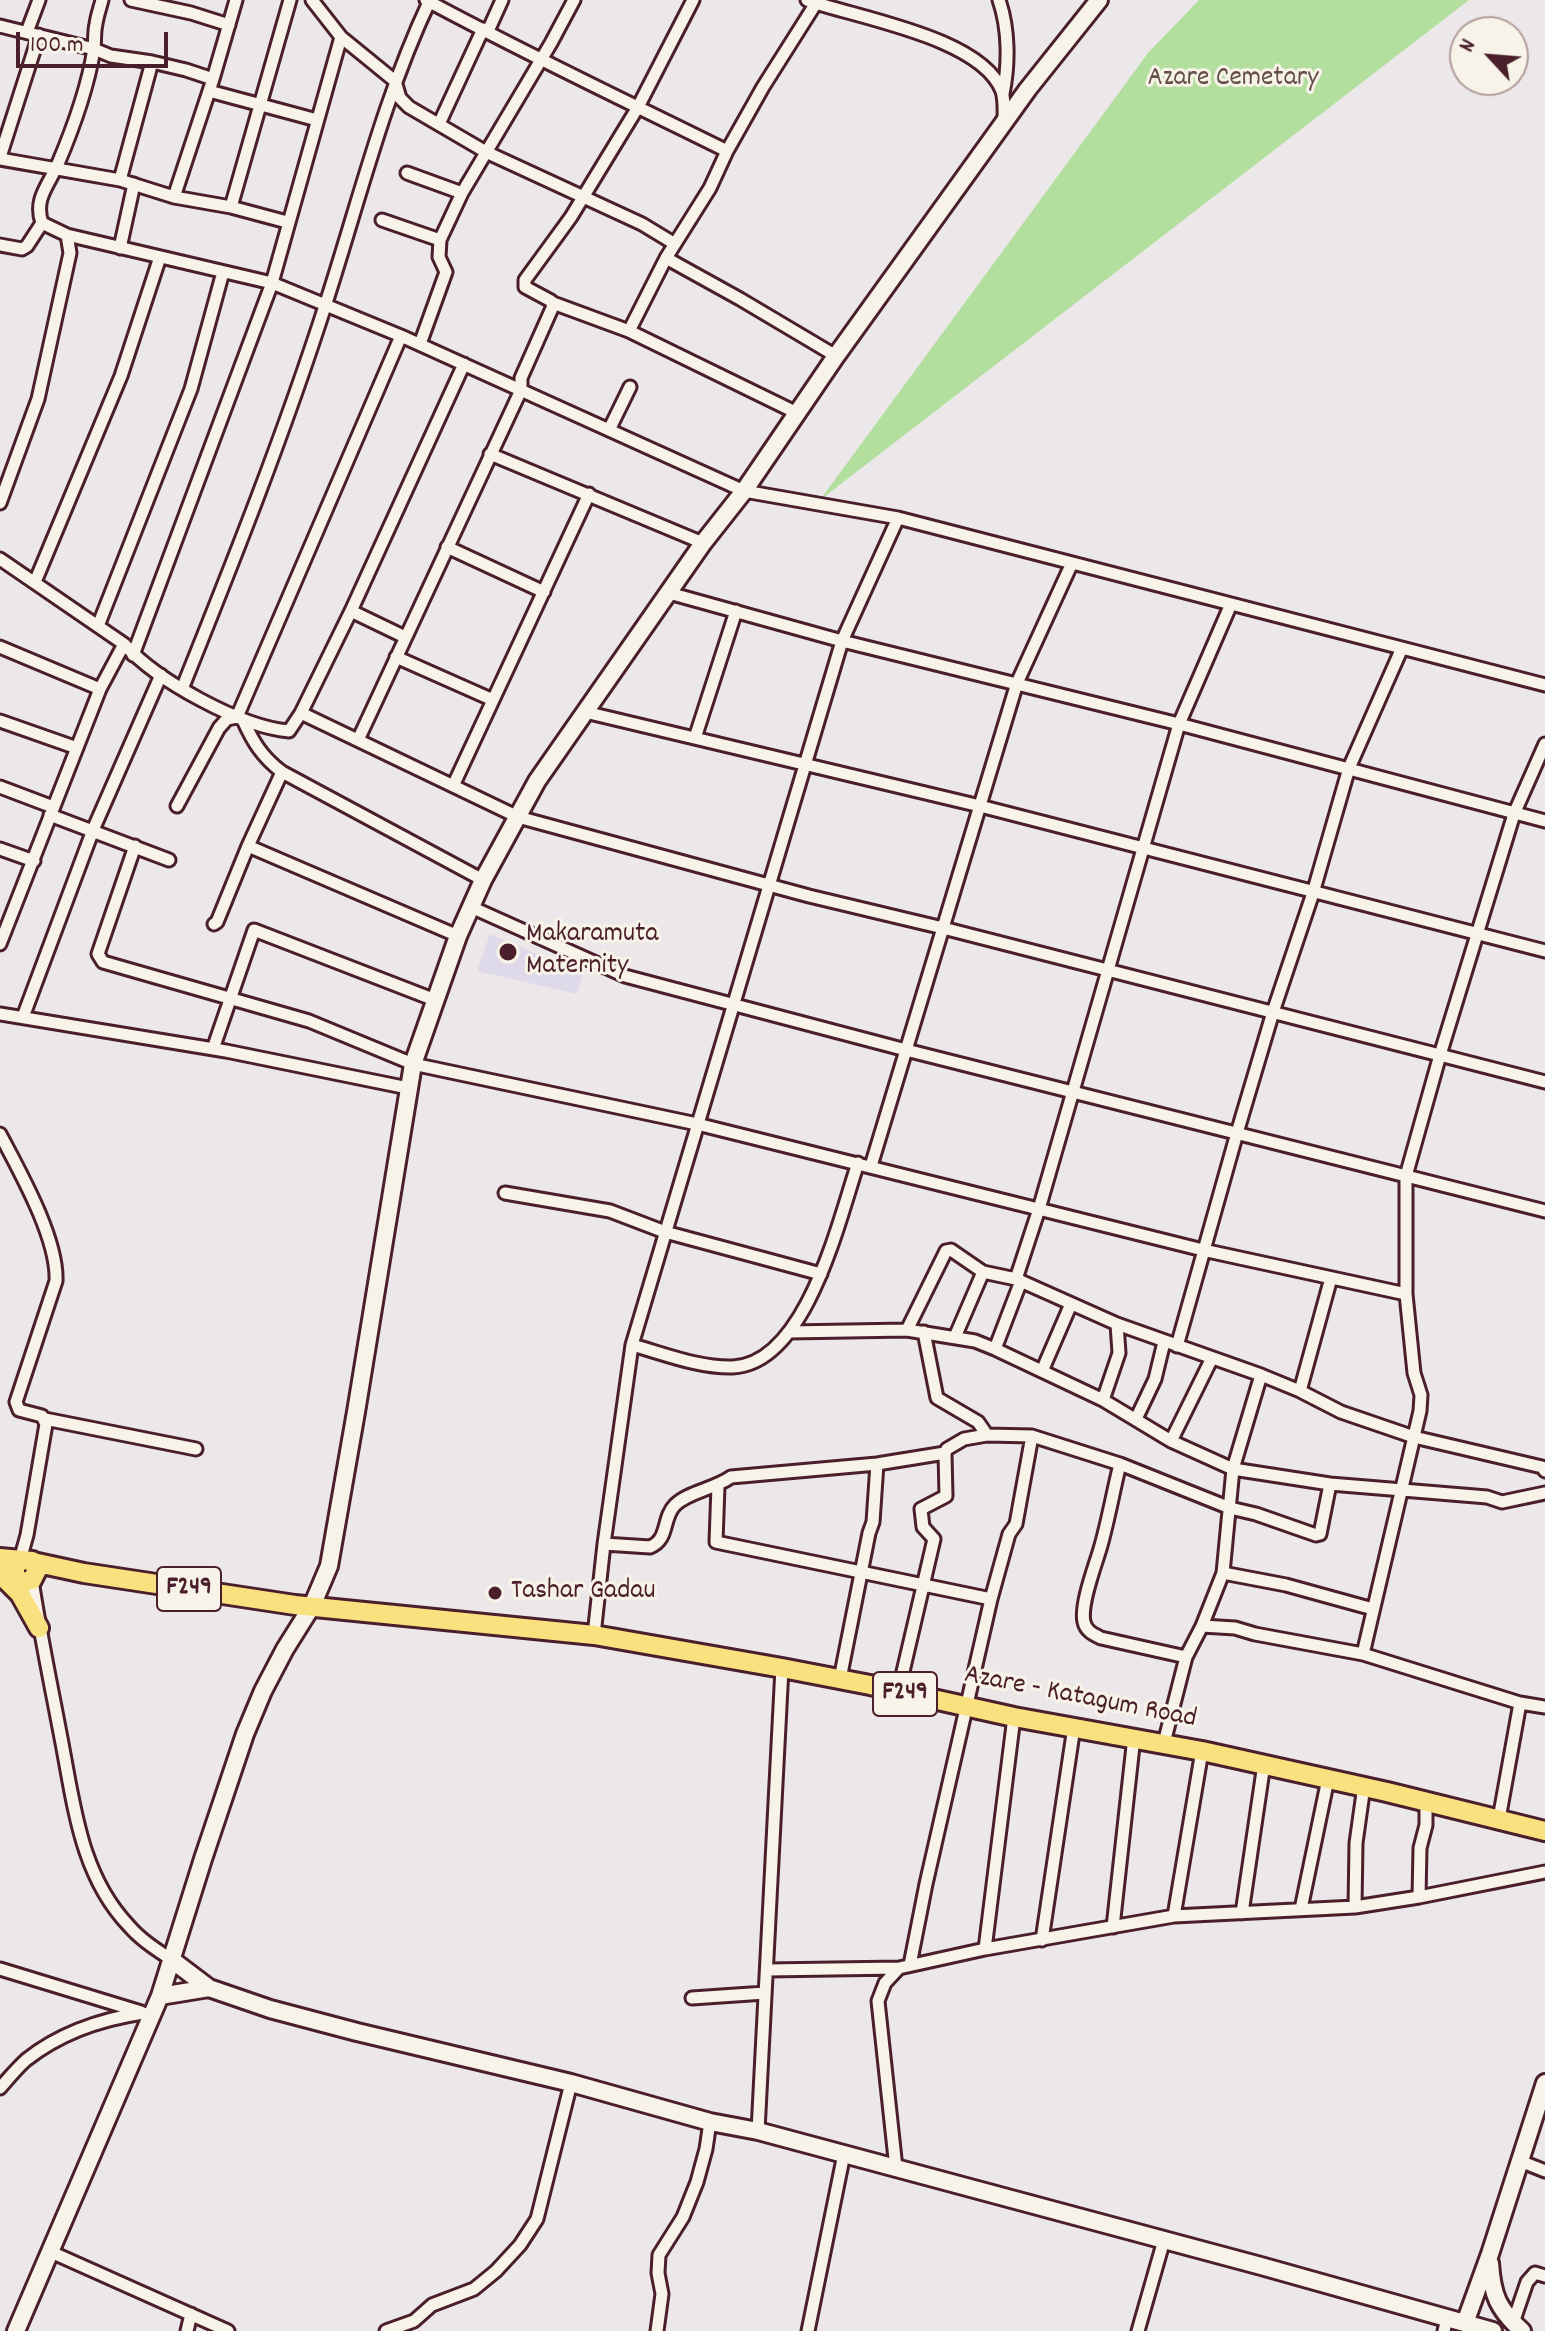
<!DOCTYPE html>
<style>
body{margin:0}
#map{position:relative;width:1545px;height:2331px;overflow:hidden;background:#ece8e9;font-family:Dekko,sans-serif}
canvas{display:block}
.north{position:absolute;left:1449px;top:16px;width:80px;height:80px;box-sizing:border-box;background:#f7f3e8;border:2px solid #b29e9c;border-radius:50%;rotate:296deg;font-size:22px;font-weight:700;line-height:32px;text-align:center;color:#4a1f2b}
.north::after{content:'';display:block;margin:auto;width:28px;height:36px;background:#4a1f2b;clip-path:polygon(50% 0,100% 100%,50% 72%,0 100%)}
.scale{position:absolute;left:16px;top:32px;width:152px;height:36px;box-sizing:border-box;border:4px solid #4a1f2b;border-top:0;padding-left:10px;font-size:24px;line-height:28px;white-space:nowrap;color:#4a1f2b;-webkit-text-stroke:6px #f7f3e8;paint-order:stroke}
</style>
<div id="map">
<canvas width="1545" height="2331"></canvas>
<div class="north">N</div>
<div class="scale">100 m</div>
</div>
<script>
const ctx = document.querySelector('canvas').getContext('2d');
ctx.lineJoin = 'round';
function paint(path, color) { ctx.fillStyle = color; ctx.fill(path, 'evenodd'); }
function stroke(path, color, width, dash) { ctx.strokeStyle = color; ctx.lineWidth = width; ctx.lineCap = dash ? 'butt' : 'round'; ctx.setLineDash(dash || []); ctx.stroke(path); }
function write(font, color, halo, rows, align = 'center') {
  ctx.font = font + ' Dekko,sans-serif'; ctx.lineWidth = 6; ctx.setLineDash([]); ctx.textBaseline = 'middle'; ctx.strokeStyle = halo; ctx.fillStyle = color; for (const [text, x, y, turn = 0] of rows) {
    ctx.save(); ctx.translate(x, y); ctx.rotate((+turn || 0) * Math.PI / 180); ctx.textAlign = isNaN(turn) ? turn : align; if (halo) ctx.strokeText(text, 0, 0); ctx.fillText(text, 0, 0); ctx.restore();
  }
}
const built = new Path2D(`
 M490 934 583 974 577 994 477 971Z`);
const green = new Path2D(`
 M1199 0H1469L820 500 1148 53Z`);
const street = new Path2D(`
 M131 0 191 13 229 25
 M312 0 341 37 395 81 400 98 409 107 486 152 642 224 675 244
 M426 0C524 53 626 101 727 151
 M807 0C857 18 981 37 1002 91 1005 100 1004 112 1004 122
 M999 0C1009 29 1009 64 1003 94
 M0 26 94 49 111 56 152 62 186 70 213 79
 M488 31 502 0
 M27 32 39 0
 M209 91 317 120
 M439 124 483 29
 M0 157 39 35
 M0 159 120 180 174 197 231 207 287 222
 M407 173 462 193
 M120 180 152 62
 M174 197 213 79 236 0
 M231 207 290 0
 M382 220 440 240
 M67 235 272 283 401 336 744 491 898 518 1545 685
 M0 245 22 249 27 246 42 223
 M120 248 134 184
 M666 258 740 299 836 356
 M553 303 629 331 797 413
 M629 331 666 258 710 188 727 151 763 87 818 0
 M420 344 446 272 439 257 440 240 462 193 551 43 574 0
 M609 430 630 387
 M490 454 703 543
 M0 503 38 399 70 253 67 235 42 223C34 200 47 187 57 166 72 131 88 86 94 49 95 40 94 32 96 24 97 16 100 8 102 0
 M447 547 544 592
 M0 559 124 644C157 681 241 727 289 731L301 713 351 611 464 364
 M35 582 121 376 160 257
 M669 593 842 641 1179 724 1545 821
 M351 611 405 637
 M98 626 191 389 223 272
 M0 647 100 689
 M133 655 272 283 341 37
 M396 657 493 700
 M182 689C233 562 284 434 326 303 359 201 384 97 430 0
 M585 712 980 806 1545 951
 M301 713 518 817 809 896 943 928 1545 1082
 M237 717 401 336
 M243 720C253 742 262 757 282 772L483 880
 M0 721 77 748
 M695 738 736 611
 M358 740 521 390V378L553 306 551 301 525 287V280L571 217 638 107 693 0
 M453 786 589 494
 M0 787 53 807
 M177 806 219 728 227 719 237 717
 M50 815 169 860
 M135 846 98 954 103 962 309 1021 413 1064 697 1124 1203 1250 1406 1294 1414 1373 1421 1395 1420 1411 1363 1654 1520 1703 1545 1707
 M248 846 458 936
 M0 849 34 861
 M471 907 625 976 906 1050 1545 1211
 M214 924 217 922 248 846 282 772
 M0 944 100 689 124 644
 M0 1014 226 1051 408 1088
 M23 1017 93 830 161 675
 M213 1049 254 930 435 1000
 M0 1134C20 1172 58 1239 56 1281L16 1402 19 1410 42 1416 46 1424 27 1535 20 1560
 M871 1166 1017 683 1072 563
 M505 1193 610 1211 665 1232 821 1274
 M1016 1279 1039 1209 1179 724 1231 604
 M1406 1294V1176L1440 1055 1514 814 1545 744
 M907 1330 946 1251 951 1250 983 1272
 M789 1332 907 1330 975 1341 995 1349 1103 1400 1171 1441 1233 1469 1330 1484 1487 1497 1502 1502 1545 1493
 M924 1332 937 1398 978 1422 987 1435
 M955 1337 983 1272 1016 1279 1117 1324 1261 1375 1300 1391 1341 1412 1414 1437 1542 1467 1545 1471
 M632 1345C665 1354 699 1368 733 1367 807 1363 839 1219 858 1163
 M1177 1346 1237 1133 1273 1012 1313 893 1349 768 1402 648
 M995 1349 1021 1281
 M1042 1371 1071 1304
 M1300 1391 1331 1278
 M1103 1400 1119 1353 1117 1324
 M45 1419 196 1449
 M1136 1419 1155 1379 1164 1342
 M1171 1441 1212 1358
 M1120 1464C1113 1492 1108 1522 1100 1549 1095 1566 1080 1605 1084 1622 1086 1631 1093 1634 1101 1638L1186 1657
 M718 1486 716 1542 991 1599
 M604 1544 650 1547C669 1540 662 1518 675 1505 688 1492 714 1489 731 1477L877 1464 945 1453
 M1223 1573 1286 1585 1373 1609
 M32 1580C40 1633 51 1685 61 1738 74 1804 80 1875 129 1926 141 1940 157 1950 172 1960
 M1202 1626 1235 1628 1255 1634 1363 1654
 M594 1635 604 1544 632 1345 842 641 898 518
 M840 1679 869 1533 873 1522 877 1464
 M898 1693 934 1539 923 1527 921 1509 946 1496 945 1453 947 1449 964 1439 987 1435 1032 1436 1120 1464 1230 1508 1256 1514 1316 1535 1320 1534 1330 1484
 M1164 1743 1186 1657 1202 1626 1223 1573 1233 1469 1261 1375
 M1499 1819 1520 1703
 M1419 1897 1420 1848 1426 1825V1802
 M1355 1907 1356 1843 1364 1786
 M1301 1909 1328 1779
 M1242 1913 1264 1764
 M1174 1916 1202 1751
 M1113 1927 1134 1737
 M1042 1940 1074 1727
 M985 1949 1014 1717
 M910 1965 926 1884 991 1599 1009 1534 1016 1524 1032 1436
 M0 1969 141 2012
 M767 1970 899 1968 985 1949 1174 1916 1355 1907 1419 1897 1545 1872
 M692 1998 765 1993
 M0 2088C8 2079 17 2068 26 2060 60 2033 102 2019 143 2013
 M758 2131 782 1668
 M1520 2161 1545 2171
 M896 2168 878 2001 885 1983 899 1968
 M51 2252 228 2331
 M1513 2323 1527 2282 1535 2273 1545 2276
 M187 2331 191 2314
 M386 2331 414 2321 432 2305 474 2289 496 2271 520 2245 537 2219 571 2083
 M657 2331 662 2294 658 2273 659 2255 683 2217 697 2182 706 2149 710 2122
 M808 2331 844 2154
 M1138 2331 1164 2240
 M1444 2331 1447 2318`);
const secondary = new Path2D(`
 M172 1960 209 1988 270 2009 357 2032 571 2083 710 2122 758 2131 1261 2266 1493 2331
 M160 1996 209 1988
 M1490 2263C1492 2295 1498 2309 1522 2331
 M1465 2323 1490 2254 1545 2083
 M16 2331 160 1996 203 1859 245 1734 263 1691 285 1649 312 1606 329 1566 356 1412 413 1064 458 936 483 880 537 781 703 543 744 491 836 356 1028 89 1099 0`);
const primary = new Path2D(`
 M0 1558 32 1561 37 1570 32 1580 22 1582 15 1576V1566L18 1561
 M33 1562 84 1573 295 1605 594 1635 782 1668 870 1685 1014 1717 1202 1751 1387 1792 1545 1831
 M0 1574 20 1594 39 1628`);
const markers = [
 [508,952,10,"#4a1f2b"],
 [495,1593,8,"#4a1f2b"]
];
const shields = [
 [189,1589,64],
 [905,1694,64]
];
const shieldNames = [
 ["F249",189,1589],
 ["F249",905,1694]
];
const parkNames = [
 ["Azare Cemetary",1233,80]
];
const poiNames = [
 ["Makaramuta",526,936],
 ["Maternity",526,968],
 ["Tashar Gadau",511,1593]
];
const streetNames = [
 ["Azare - Katagum Road",1080,1699,11]
];
paint(built, '#dfdaea');
paint(green, '#b2df9e');
stroke(street, '#4a1f2b', 17);
stroke(secondary, '#4a1f2b', 22);
stroke(primary, '#4a1f2b', 24);
stroke(street, '#f7f3e8', 11);
stroke(secondary, '#f7f3e8', 16);
stroke(primary, '#fae180', 18);
for (const [x, y, r, color] of markers) { const dot = new Path2D(); dot.arc(x, y, r, 0, 2 * Math.PI); ctx.fillStyle = color; ctx.fill(dot); stroke(dot, '#f7f3e8', 3); }
for (const [x, y, w] of shields) { const box = new Path2D(); box.roundRect(x - w / 2, y - 22, w, 44, 6); ctx.fillStyle = '#f7f3e8'; ctx.fill(box); stroke(box, '#4a1f2b', 2); }
write('bold 26px', '#4a1f2b', null, shieldNames);
write('28px', '#644f48', '#f7f3e8', parkNames);
write('28px', '#4a1f2b', '#f7f3e8', poiNames, 'left');
write('28px', '#4a1f2b', '#f7f3e8', streetNames);
</script>
